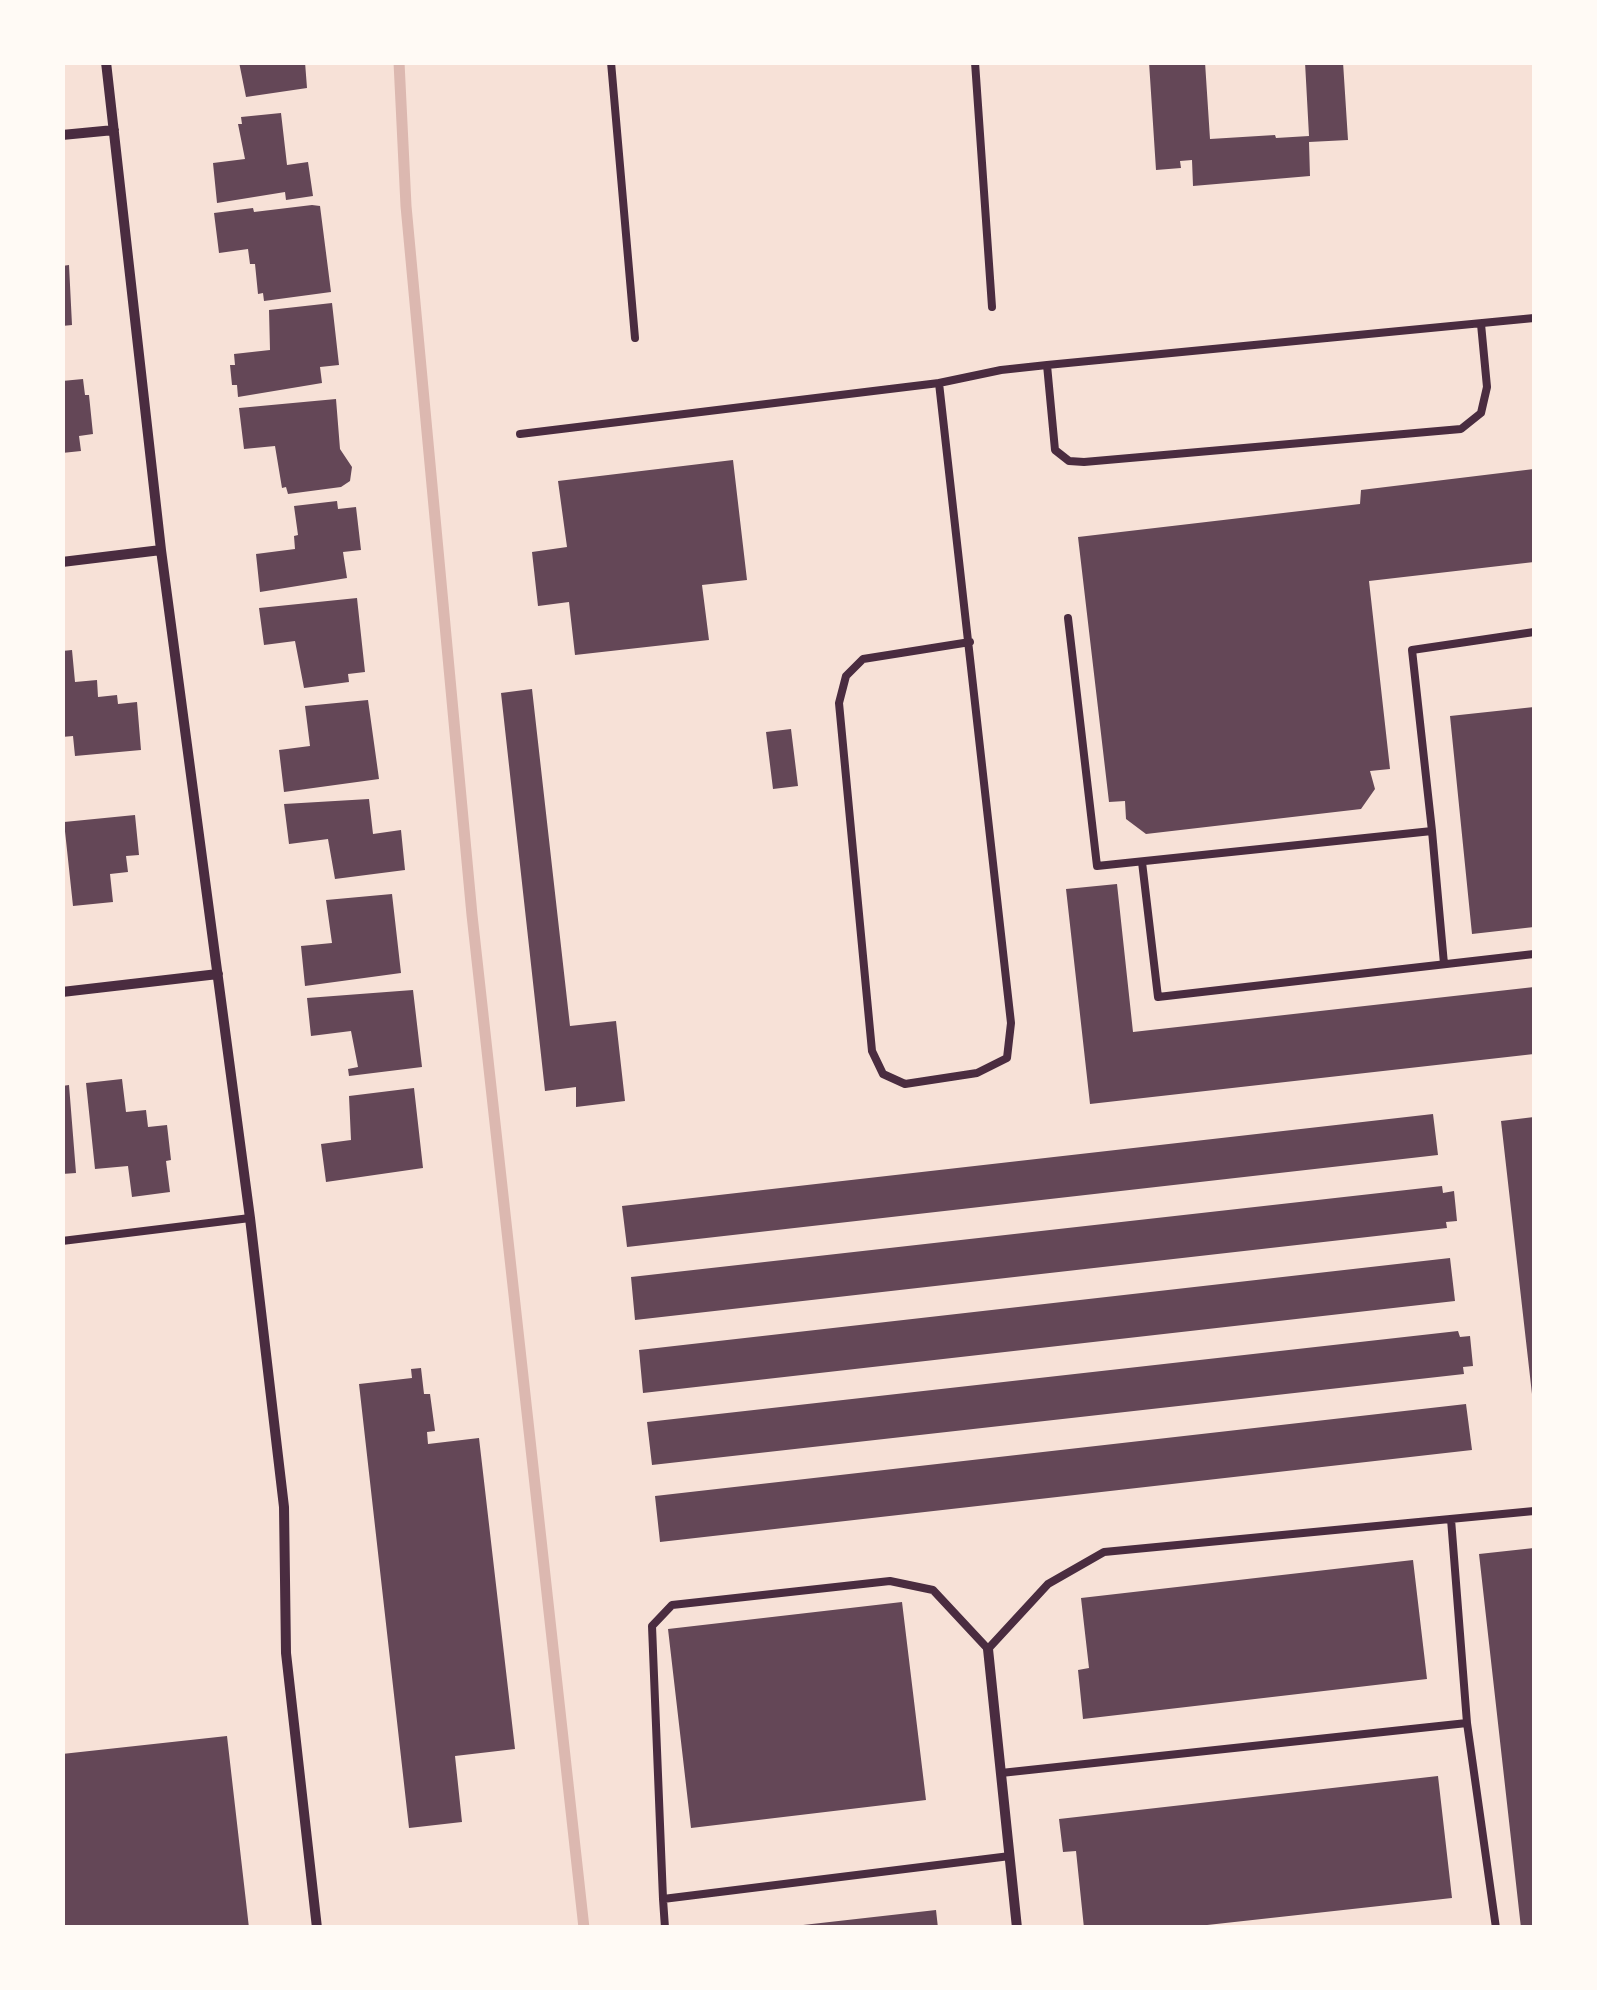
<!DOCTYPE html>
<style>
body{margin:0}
#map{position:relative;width:1597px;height:1990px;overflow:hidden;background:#f7e1d7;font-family:"Exo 2",sans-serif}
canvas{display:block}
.frame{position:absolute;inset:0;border:65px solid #fffaf5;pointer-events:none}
</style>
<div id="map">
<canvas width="1597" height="1990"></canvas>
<div class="frame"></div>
</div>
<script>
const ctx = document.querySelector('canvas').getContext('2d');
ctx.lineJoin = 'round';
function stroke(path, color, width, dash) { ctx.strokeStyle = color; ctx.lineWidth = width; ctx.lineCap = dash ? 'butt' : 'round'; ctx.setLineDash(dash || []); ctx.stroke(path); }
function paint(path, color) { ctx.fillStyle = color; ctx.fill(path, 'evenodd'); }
const stream = new Path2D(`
 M399 62 406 206 472 915 584 1928`);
const building = new Path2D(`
 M239 62H305L307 88 246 97Z
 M1149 62H1205L1210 139 1275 135 1276 138 1309 136 1305 62H1343L1348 140 1309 142 1310 176 1193 186 1192 160 1180 161 1181 168 1156 170Z
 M281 113 287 165 308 162 313 196 286 200 285 192 217 203 213 163 245 159 238 124H242L241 117Z
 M312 205 320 206 331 292 264 301 263 293 258 294 255 264H250L248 249 219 253 214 213 253 208 254 212Z
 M69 265 72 325 62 326V266Z
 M332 303 339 365 320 367 322 383 238 397 237 385H232L230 365H235L234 354 270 350 269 310Z
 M83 379 85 395H89L93 434 79 436 81 451 62 453V381Z
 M336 399 340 449 352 467 350 481 341 487 288 494 286 487 282 488 275 446 244 449 239 408Z
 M733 460 747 580 702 585 709 640 575 655 569 602 538 606 532 552 567 547 558 481Z
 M1534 469V562L1369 581 1390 769 1370 771 1375 789 1361 809 1146 834 1126 819 1125 801 1109 802 1078 537 1360 504 1361 490Z
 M337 501 338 509 356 507 361 550 343 552 347 578 260 592 256 554 295 549 294 536 298 535 294 506Z
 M357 598 365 672 348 674 349 682 304 688 295 641 264 645 259 608Z
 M72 650 75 682 97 680 98 697 117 695 118 704 137 702 141 750 75 756 73 736 62 737V651Z
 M532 689 570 1026 616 1021 625 1101 576 1107V1087L545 1091 501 693Z
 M368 700 379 779 284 792 279 750 310 746 305 706Z
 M1534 707V927L1472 934 1450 716Z
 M791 729 798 786 773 789 766 732Z
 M369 799 373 834 401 830 405 870 335 879 328 839 289 844 284 804Z
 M135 815 139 855 126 856 128 872 110 874 113 902 73 906 64 822Z
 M1117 884 1133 1032 1534 987V1054L1090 1104 1066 889Z
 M392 894 401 973 305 986 301 946 332 943 326 900Z
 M413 990 422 1067 349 1076 348 1069 358 1067 351 1031 311 1036 307 998Z
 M122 1079 126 1112 146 1110 148 1127 167 1125 171 1160 166 1161 170 1192 132 1197 128 1166 95 1169 86 1083Z
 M69 1085 76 1173 62 1174V1086Z
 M414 1088 423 1168 326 1182 321 1144 351 1140 349 1096Z
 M1433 1114 1438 1155 627 1247 622 1206Z
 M1534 1117V1394H1532L1501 1121Z
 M1442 1186 1443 1193 1454 1191 1457 1221 1446 1222 1447 1228 635 1320 631 1277Z
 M1450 1258 1455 1301 643 1393 639 1350Z
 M1458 1331 1460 1337 1470 1336 1473 1366 1463 1367 1464 1374 652 1465 647 1422Z
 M421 1368 424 1394H430L435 1431 427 1432 428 1444 479 1438 515 1749 455 1756 462 1822 409 1828 359 1384 412 1378 411 1369Z
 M1466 1404 1472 1450 660 1542 655 1496Z
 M1534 1548V1928H1521L1479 1554Z
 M1413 1560 1427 1679 1083 1719 1078 1670 1089 1668 1081 1598Z
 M902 1602 926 1800 691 1828 668 1629Z
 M227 1736 249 1928H62V1754Z
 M1438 1776 1452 1898 1180 1928H1084L1076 1851 1063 1852 1059 1819Z
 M936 1910 938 1928H803V1925Z`);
const service = new Path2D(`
 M611 62 635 338
 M975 62 992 307
 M1481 324 1487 387 1481 413 1461 429 1084 462 1069 461 1055 450 1047 365 1534 318
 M520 434 939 383
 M1068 618 1097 866 1432 831 1412 650 1534 632
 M970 642 863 659 846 676 839 703 872 1051 883 1074 905 1084 977 1073 1007 1058 1011 1023 939 383 1001 370 1047 365
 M1432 831 1444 964
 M1142 862 1158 997 1534 954
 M62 1241 250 1218
 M1451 1519 1467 1723
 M1001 1773 1467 1723 1496 1928
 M1010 1856 663 1899 652 1626 672 1605 890 1581 933 1590 988 1649 1048 1584 1104 1552 1534 1511
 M663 1899 665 1928`);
const minor = new Path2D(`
 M106 62 161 550 250 1218 284 1507 286 1653 317 1928
 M62 135 114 130
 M62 562 161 550
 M62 992 218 974
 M988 1649 1017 1928`);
stroke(stream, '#dcb8b0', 11);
paint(building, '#644757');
stroke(service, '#4a2c40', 8);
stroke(minor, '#4a2c40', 10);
</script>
